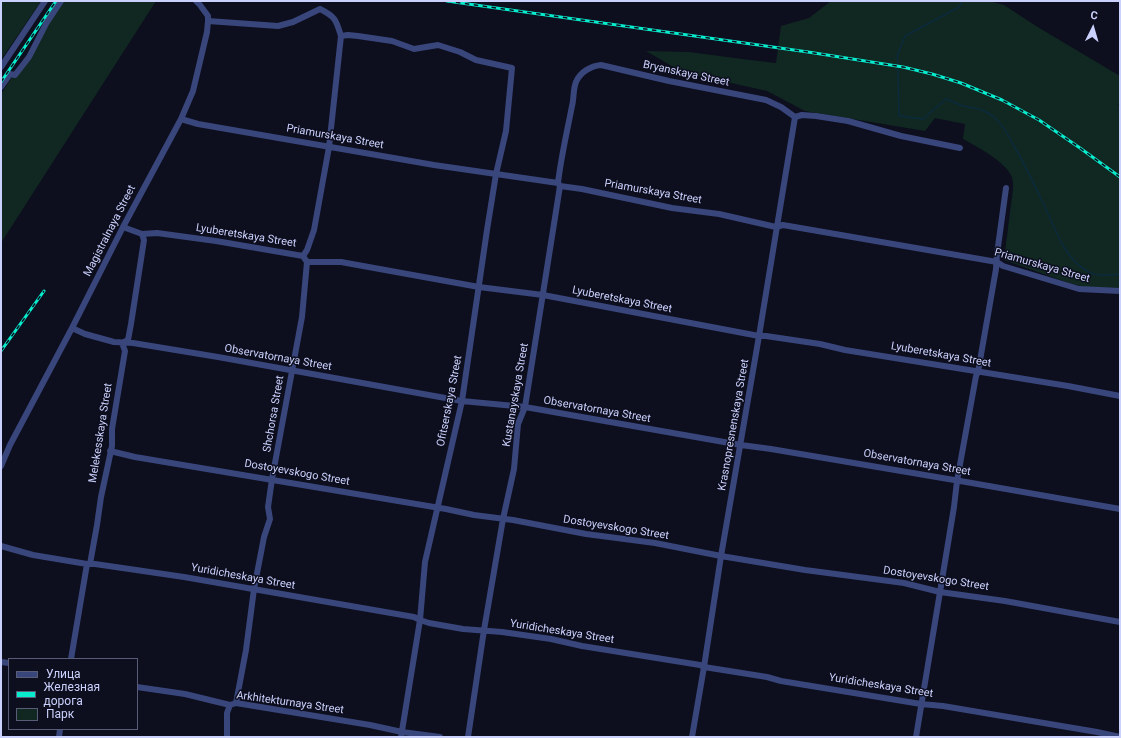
<!DOCTYPE html>
<meta charset="utf-8">
<style>
body{margin:0}
#map{position:relative;width:1121px;height:738px;overflow:hidden;background:#0d0e1e;font-family:Roboto,sans-serif}
canvas{display:block}
.frame{position:absolute;inset:0;border:2px solid #cbd1fd;pointer-events:none}
.legend{position:absolute;left:8px;top:658px;width:130px;height:72px;box-sizing:border-box;background:#0d0e1e;border:1px solid #595c77;margin:0;padding:5px 7px;list-style:none;font-size:12px;color:#cbd1fd}
.legend li{display:flex;align-items:center;gap:8px;height:20px}
.legend b{width:20px;border:1px solid #595c77}
.north{position:absolute;left:1073px;top:8px;width:40px;height:40px;-webkit-text-stroke:3px #0d0e1e;paint-order:stroke;rotate:5deg;font-size:11px;font-weight:700;line-height:16px;text-align:center;color:#cbd1fd}
.north::after{content:'';display:block;margin:auto;width:14px;height:18px;background:#cbd1fd;clip-path:polygon(50% 0,100% 100%,50% 72%,0 100%)}
</style>
<div id="map">
<canvas width="1121" height="738"></canvas>
<div class="frame"></div>
<ul class="legend">
<li><b style="height:5px;background:#39467b"></b>Улица</li>
<li><b style="height:5px;background:#08eccd"></b>Железная дорога</li>
<li><b style="height:11px;background:#102821"></b>Парк</li>
</ul>
<div class="north">С</div>
</div>
<script>
const ctx = document.querySelector('canvas').getContext('2d');
ctx.lineJoin = 'round';
function paint(path, color) { ctx.fillStyle = color; ctx.fill(path, 'evenodd'); }
function stroke(path, color, width, dash) { ctx.strokeStyle = color; ctx.lineWidth = width; ctx.lineCap = dash ? 'butt' : 'round'; ctx.setLineDash(dash || []); ctx.stroke(path); }
function write(font, color, halo, rows, align = 'center') {
  ctx.font = font + ' Roboto,sans-serif'; ctx.lineWidth = 3; ctx.setLineDash([]); ctx.textBaseline = 'middle'; ctx.strokeStyle = halo; ctx.fillStyle = color; for (const [text, x, y, turn = 0] of rows) {
    ctx.save(); ctx.translate(x, y); ctx.rotate((+turn || 0) * Math.PI / 180); ctx.textAlign = isNaN(turn) ? turn : align; if (halo) ctx.strokeText(text, 0, 0); ctx.fillText(text, 0, 0); ctx.restore();
  }
}
const green = new Path2D(`
 M1 1H41L1 60Z
 M62 1H156L1 243V94Z
 M831 1H989L1004 5 1036 26 1120 76V102L1118 105 1120 106V290H1095L1069 283 1004 260 1013 189C1013 185 1013 181 1012 177 1005 161 977 147 963 139L965 124 935 118 925 131 805 111 767 91 682 72 646 51 689 52 750 60 776 63 781 26 809 18Z`);
const stream = new Path2D(`
 M898 63 897 56 905 36 959 7 962 1
 M898 69 899 116 923 119 946 99C952 101 957 104 963 106 974 108 985 109 994 117 1003 125 1009 136 1014 146 1025 165 1034 184 1043 203 1055 227 1063 257 1087 271 1096 277 1110 275 1120 274`);
const minor = new Path2D(`
 M208 21 278 26 293 22 320 9C336 17 336 20 341 36L329 147 314 230 307 250 303 256 307 262 302 317 272 479 268 507 270 519 264 537 254 589 246 650 236 703
 M341 36 348 35 358 36 392 41 414 49 438 45 460 52 476 60 512 68 506 131 496 174 487 230 462 401 425 562 420 620 401 737
 M1 67 45 1
 M1 87 10 74 15 75 29 57 47 22 61 1
 M795 117 802 115 816 116 848 121 901 136 960 148
 M181 119 198 124 434 165 558 183 560 186 582 189 672 208 719 214 776 227 783 225 997 262 1003 266 1079 289 1120 291
 M123 227 142 234 157 233 216 241 303 256 307 262H341L479 287 543 295 759 336H766L820 344 845 350 1068 386 1120 396
 M72 328 85 334 114 342 133 343 218 357 462 401 525 407 741 445 771 449 966 482 1120 509
 M110 451 135 457 446 509 474 515 513 520 586 534 655 543 721 556 805 570 904 583 940 592 1005 601 1120 622
 M1 466 10 445 72 328 123 227 181 119 193 91 207 32 208 21V16L200 5 196 1
 M1 546 33 555 87 564H95L184 577 414 617 420 620 429 623 463 629 502 632 551 639 582 646 700 665 704 667 767 677 781 681 921 704 943 706 1097 732 1120 737
 M71 659 87 564H90L97 525 101 497 112 446V429L125 351 122 343 128 340 131 324 144 240 142 234
 M1 662 9 663
 M137 687 185 694 230 705 236 703 370 725 402 732 440 737
 M59 737 60 729
 M227 737V713L230 705
 M468 737 484 630 503 519 514 469 518 424 525 407 560 186 558 183C561 157 567 132 572 106 574 99 573 89 576 82 580 72 591 66 601 65L669 81 766 100 781 107 795 117
 M692 737 704 667 721 556 759 336 795 117
 M916 737 940 592 954 507 957 481 976 376 978 372 996 269 997 254 1006 188`);
const rail = new Path2D(`
 M447 1 808 52 903 67 932 74 961 83 1002 100 1039 120 1080 148 1120 177
 M1 82 56 1
 M1 351 44 291`);
const streetNames = [
 ["Bryanskaya Street",686,74,12],
 ["Priamurskaya Street",335,137,10],
 ["Priamurskaya Street",653,192,10],
 ["Magistralnaya Street",110,231,-63],
 ["Lyuberetskaya Street",246,236,9],
 ["Priamurskaya Street",1042,266,16],
 ["Lyuberetskaya Street",622,300,11],
 ["Lyuberetskaya Street",941,355,10],
 ["Observatornaya Street",278,358,10],
 ["Kustanayskaya Street",516,395,-80],
 ["Ofitserskaya Street",450,401,-79],
 ["Observatornaya Street",597,410,10],
 ["Shchorsa Street",274,414,-80],
 ["Krasnopresnenskaya Street",734,425,-80],
 ["Melekesskaya Street",101,433,-81],
 ["Observatornaya Street",917,463,10],
 ["Dostoyevskogo Street",297,473,10],
 ["Dostoyevskogo Street",616,528,9],
 ["Yuridicheskaya Street",243,577,10],
 ["Dostoyevskogo Street",936,579,9],
 ["Yuridicheskaya Street",562,632,9],
 ["Yuridicheskaya Street",881,686,9],
 ["Arkhitekturnaya Street",290,703,8]
];
paint(green, '#102821');
stroke(stream, '#0c2a3d', 1.5);
stroke(minor, '#39467b', 6);
stroke(rail, '#08eccd', 3);
stroke(rail, '#0d0e1e', 1.5, [4.5]);
write('11px', '#cbd1fd', '#0d0e1e', streetNames);
</script>
